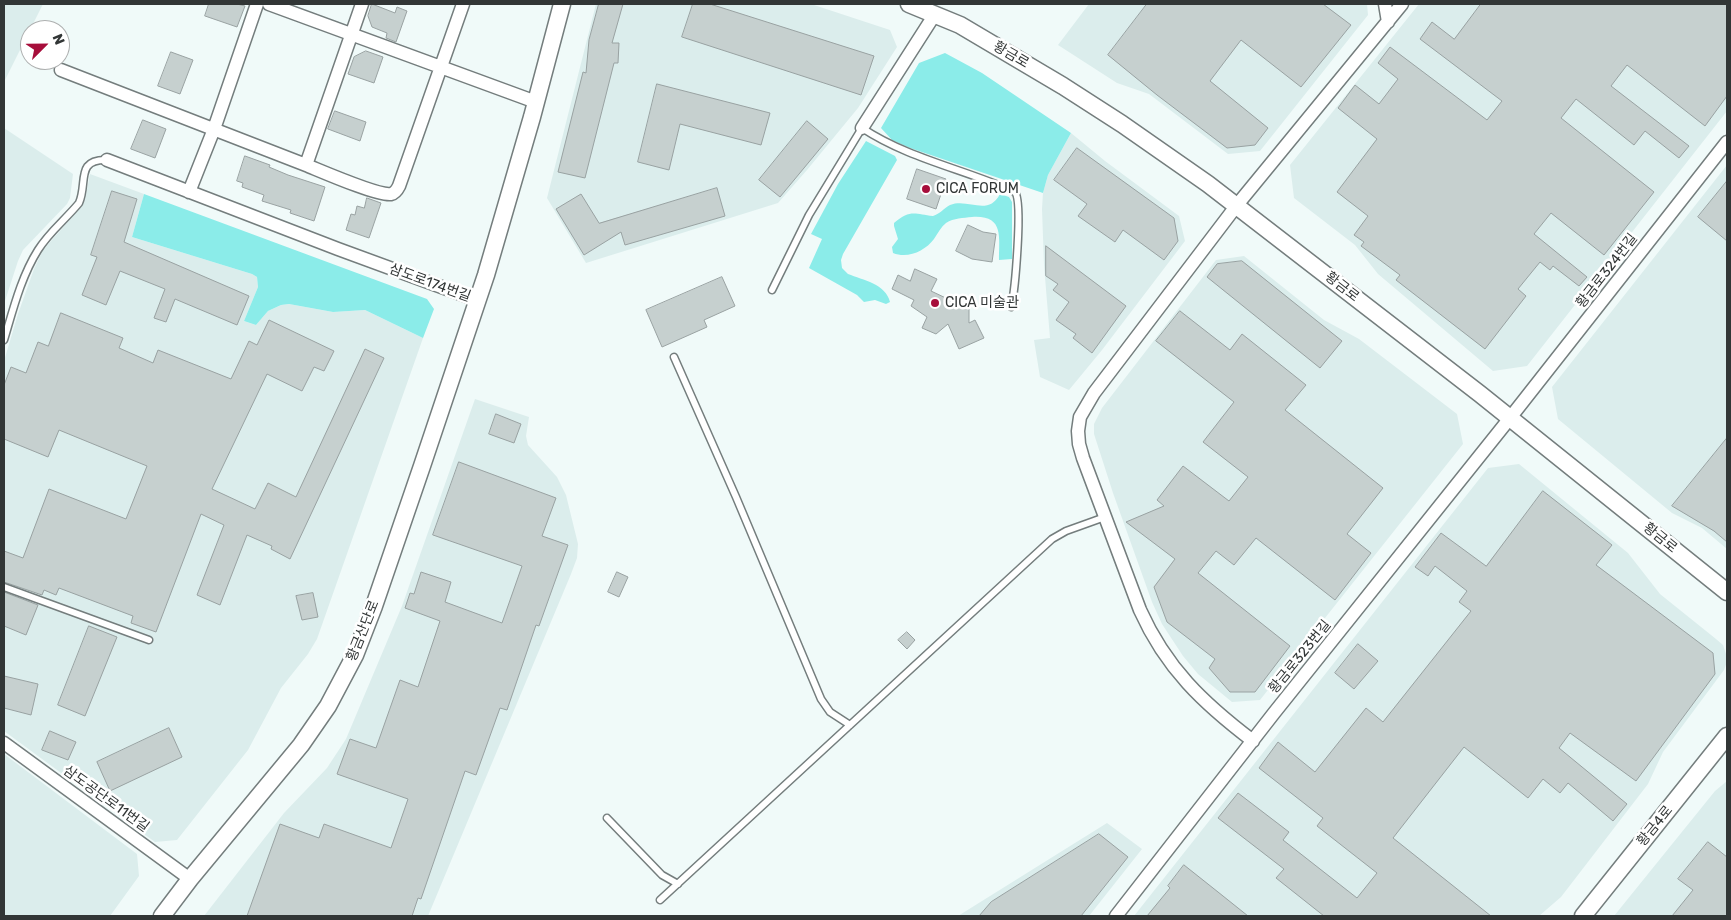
<!DOCTYPE html>
<meta charset="utf-8">
<style>
body{margin:0}
#map{position:relative;width:1731px;height:920px;overflow:hidden;background:#f0faf9;font-family:Rubik,sans-serif}
canvas{display:block}
.frame{position:absolute;inset:0;border:5px solid #323636;pointer-events:none}
.north{position:absolute;left:20px;top:20px;width:50px;height:50px;box-sizing:border-box;background:#fff;border:1px solid #adafaf;border-radius:50%;rotate:67deg;font-size:14px;font-weight:700;line-height:20px;text-align:center;color:#323636}
.north::after{content:'';display:block;margin:auto;width:18px;height:22px;background:#a70e3b;clip-path:polygon(50% 0,100% 100%,50% 72%,0 100%)}
</style>
<div id="map">
<canvas width="1731" height="920"></canvas>
<div class="frame"></div>
<div class="north">N</div>
</div>
<script>
const ctx = document.querySelector('canvas').getContext('2d');
ctx.lineJoin = 'round';
function paint(path, color) { ctx.fillStyle = color; ctx.fill(path, 'evenodd'); }
function stroke(path, color, width, dash) { ctx.strokeStyle = color; ctx.lineWidth = width; ctx.lineCap = dash ? 'butt' : 'round'; ctx.setLineDash(dash || []); ctx.stroke(path); }
function write(font, color, halo, rows, align = 'center') {
  ctx.font = font + ' Rubik,"Noto Sans KR",sans-serif'; ctx.lineWidth = 5; ctx.setLineDash([]); ctx.textBaseline = 'middle'; ctx.strokeStyle = halo; ctx.fillStyle = color; for (const [text, x, y, turn = 0] of rows) {
    ctx.save(); ctx.translate(x, y); ctx.rotate((+turn || 0) * Math.PI / 180); ctx.textAlign = isNaN(turn) ? turn : align; if (halo) ctx.strokeText(text, 0, 0); ctx.fillText(text, 0, 0); ctx.restore();
  }
}
const built = new Path2D(`
 M4 4H43L4 82Z
 M596 4H811L890 30 897 47 858 108 807 170 778 203 586 263 547 198Z
 M1089 4H1226L1229 6 1231 4H1367L1368 15 1260 151 1228 154 1149 94 1117 83 1058 45Z
 M1419 4H1727V111L1527 366 1493 371 1378 274 1355 245 1294 198 1290 165Z
 M4 128 73 174 70 198 67 204 23 250 18 261 4 304Z
 M1071 133 1105 161 1179 216 1185 241 1102 350 1069 390 1040 377 1034 340 1050 338 1044 265 1042 209 1043 193 1048 175Z
 M1727 165V549L1702 528 1672 513 1558 419 1552 387Z
 M90 174 144 194 132 237 252 274 257 277 258 287 244 321 256 325 268 311 281 305 289 304 333 312 365 310 423 338 317 639 308 654 281 688 248 750 177 840 155 842 4 731V361L18 314 34 269 43 250 82 206 85 200Z
 M1244 256 1324 320 1359 339 1457 414 1463 444 1260 700 1232 702 1198 674 1183 656 1162 624 1152 602 1113 493 1094 434V424L1102 408 1216 260Z
 M475 399 529 417 526 436 528 445 557 477 566 495 578 544 577 558 571 574 428 916H204L284 813 327 768 346 739 402 606Z
 M1519 464 1628 553 1660 594 1716 639 1723 645 1726 654 1727 662 1724 670 1663 752 1648 784 1561 897 1539 916H1134L1488 468Z
 M4 754 137 854 139 876 110 916H4Z
 M1727 781V916H1614L1715 791Z
 M1107 823 1142 849 1089 916H958Z`);
const green = new Path2D(`
 M945 53 982 73 1071 133 1048 175 1043 193 910 148 892 140 881 128 919 63Z
 M866 141 895 156 897 160 843 254 841 260 842 268 848 274C863 280 886 284 890 302L886 304 875 300 864 302 857 295 809 268 822 239 811 234 838 184Z
 M144 194 427 299 434 309 423 338 365 310 333 312 289 304 281 305 268 311 256 325 244 321 258 287 257 277 252 274 132 237Z
 M1000 194 1009 197 1012 202V259L999 260C999 236 1004 215 972 217 963 218 954 218 946 223 941 227 938 233 934 239 925 251 908 259 893 253L892 247 898 239 894 226V223C910 209 915 214 933 216 940 214 944 208 950 205 969 198 988 217 1000 194Z`);
const building = new Path2D(`
 M209 4H237L245 6 237 27 205 16Z
 M372 4 395 13 397 7 407 11 396 42 386 38 387 33 372 27 368 16Z
 M599 4H623L612 43H619L618 63H614L585 178 558 172 583 72 586 73 589 40Z
 M693 4H710L874 56 861 95 682 37Z
 M1147 4H1323L1351 25 1301 87 1241 40 1210 81 1268 128 1255 145 1227 148 1157 95 1108 55Z
 M1481 4H1727V96L1705 126 1627 65 1611 86 1689 146 1679 158 1645 131 1634 145 1576 99 1561 118 1654 192 1604 255 1551 213 1534 234 1587 277 1579 286 1553 266 1550 270 1540 262 1518 289 1526 296 1485 349 1396 280 1400 275 1361 246 1364 242 1354 235 1368 216 1337 192 1377 139 1338 108 1355 85 1379 104 1398 79 1378 63 1390 47 1487 120 1502 101 1420 39 1432 22 1454 39Z
 M366 51 383 57 374 83 348 74 354 57Z
 M171 52 193 60 180 94 158 86Z
 M657 84 770 113 761 145 680 124 669 170 638 162Z
 M335 111 366 122 360 141 328 129Z
 M143 120 166 129 155 158 131 149Z
 M807 121 828 139 780 197 759 180Z
 M1077 148 1174 218 1178 241 1164 260 1123 230 1115 242 1078 216 1087 204 1054 180Z
 M245 156 270 165 269 167 288 175 325 187 314 221 290 213 291 210 262 201 264 195 242 187 243 183 237 181Z
 M917 169 946 179 936 209 907 199Z
 M1727 181V241L1698 217Z
 M717 188 725 216 625 245 621 232 584 255 556 209 581 194 599 223Z
 M112 191 137 199 124 242 249 296 237 325 175 299 166 322 154 318 165 289 120 271 106 305 82 295 97 257 91 255Z
 M367 198 381 203 369 238 346 230 351 214 355 215 357 206 364 208Z
 M968 225 983 232 996 234 992 262 972 259 956 251Z
 M1046 246 1126 306 1092 353 1073 338 1076 334 1056 320 1069 302 1053 290 1058 284 1046 276Z
 M1242 261 1342 341 1320 368 1207 277 1217 264Z
 M915 269 937 279 931 291 969 309V323L975 320 984 338 959 349 948 324 936 334 922 328 927 317 911 306 914 300 892 289 898 275 910 281Z
 M722 277 735 306 704 320 707 327 662 347 646 310Z
 M1180 311 1230 350 1242 334 1306 385 1285 410 1383 488 1347 534 1371 553 1335 600 1256 538 1234 565 1216 551 1198 573 1290 646 1255 692H1230L1209 668 1215 659 1167 622 1154 587 1175 559 1126 522 1164 506 1157 500 1183 466 1229 501 1248 477 1203 442 1234 402 1156 341Z
 M61 313 123 338 119 348 153 363 158 350 231 379 249 341 257 345 269 320 334 351 324 371 314 367 302 391 267 374 212 489 255 509 268 483 296 497 365 349 384 358 290 559 271 549 272 546 247 535 220 605 197 595 224 525 201 514 156 632 131 623 133 616 59 588 56 595 44 590 42 595 4 582V551L23 558 49 489 126 519 147 466 59 430 48 457 4 439V385L11 367 26 373 38 342 48 346Z
 M496 414 521 424 514 443 489 434Z
 M1727 438V542L1714 531 1672 506Z
 M459 462 556 498 542 536 568 545 539 626 536 625 507 710 500 708 476 775 465 771 421 899 418 898 412 916H247L280 824 319 838 324 824 391 848 408 799 337 774 350 739 376 748 400 680 418 687 440 621 405 608 410 593 414 594 421 572 451 582 445 602 502 623 522 566 433 535Z
 M1543 491 1612 545 1596 565 1713 653 1715 674 1636 781 1570 733 1559 748 1627 804 1613 821 1568 783 1560 793 1543 779 1528 798 1464 747 1393 838 1491 916H1324L1276 878 1284 869 1218 818 1238 793 1289 832 1283 840 1357 898 1377 873 1317 826 1323 818 1259 768 1278 742 1315 772 1366 708 1383 722 1471 611 1459 602 1467 591 1435 566 1428 576 1415 567 1441 533 1486 566Z
 M617 572 628 577 619 597 608 592Z
 M4 592 38 605 26 635 4 626Z
 M313 593 318 617 302 620 296 596Z
 M89 626 117 637 85 716 58 705Z
 M907 632 915 640 907 649 898 640Z
 M1358 644 1378 661 1354 689 1335 673Z
 M4 676 38 684 31 715 4 708Z
 M169 728 182 757 110 791 97 762Z
 M50 731 76 742 68 760 42 750Z
 M1099 834 1128 857 1081 916H979L991 902Z
 M1708 842 1727 857V916H1672L1693 890 1678 879Z
 M1184 865 1218 892 1248 916H1147L1170 888 1168 886Z`);
const service = new Path2D(`
 M772 290 809 215 862 128C909 159 964 169 1015 192 1023 202 1015 292 1011 307
 M4 340C13 310 21 277 38 250 49 232 66 219 79 203 88 183 75 159 107 160
 M674 357 736 497 821 699 830 712 850 725
 M4 587 149 640
 M607 818 662 875 678 884
 M660 900 1052 539 1066 531 1105 517`);
const minor = new Path2D(`
 M269 4 536 102
 M362 4 306 165C321 171 378 196 391 194 395 193 397 190 399 186L463 4
 M1385 4 1388 22
 M61 70 306 165
 M862 128 935 14
 M107 160 338 249 477 300
 M189 192 214 129 257 4
 M1253 741C1203 703 1166 668 1140 610L1083 458 1079 444 1078 431 1080 417 1094 393 1237 205 1402 4
 M4 743 190 879
 M1116 916 1274 713 1510 418 1727 142`);
const tertiary = new Path2D(`
 M909 4 960 25 1063 86 1122 124 1208 184 1480 394 1727 592
 M162 916 190 879 301 745 328 706 355 655 374 606 422 466 486 275 532 117 562 4
 M1583 916 1727 736`);
const markers = [
 [926,189,5,"#a70e3b"],
 [935,303,5,"#a70e3b"]
];
const streetNames = [
 ["황금로",1011,55,30],
 ["황금로324번길",1607,271,-52],
 ["삼도로174번길",430,283,20],
 ["황금로",1342,287,38],
 ["황금로",1660,538,39],
 ["황금산단로",363,631,-68],
 ["황금로323번길",1300,657,-51],
 ["삼도공단로11번길",106,799,36],
 ["황금4로",1655,826,-51]
];
const poiNames = [
 ["CICA FORUM",936,189],
 ["CICA 미술관",945,303]
];
paint(built, '#dbedec');
paint(green, '#8bece9');
paint(building, '#c6d0cf');
stroke(building, '#99a2a2', 1);
stroke(service, '#747d7d', 9);
stroke(minor, '#747d7d', 15);
stroke(tertiary, '#747d7d', 19);
stroke(service, '#fff', 6);
stroke(minor, '#fff', 12);
stroke(tertiary, '#fff', 16);
for (const [x, y, r, color] of markers) { const dot = new Path2D(); dot.arc(x, y, r, 0, 2 * Math.PI); ctx.fillStyle = color; ctx.fill(dot); stroke(dot, '#fff', 2); }
write('14px', '#323636', '#fff', streetNames);
write('14px', '#323636', '#fff', poiNames, 'left');
</script>
